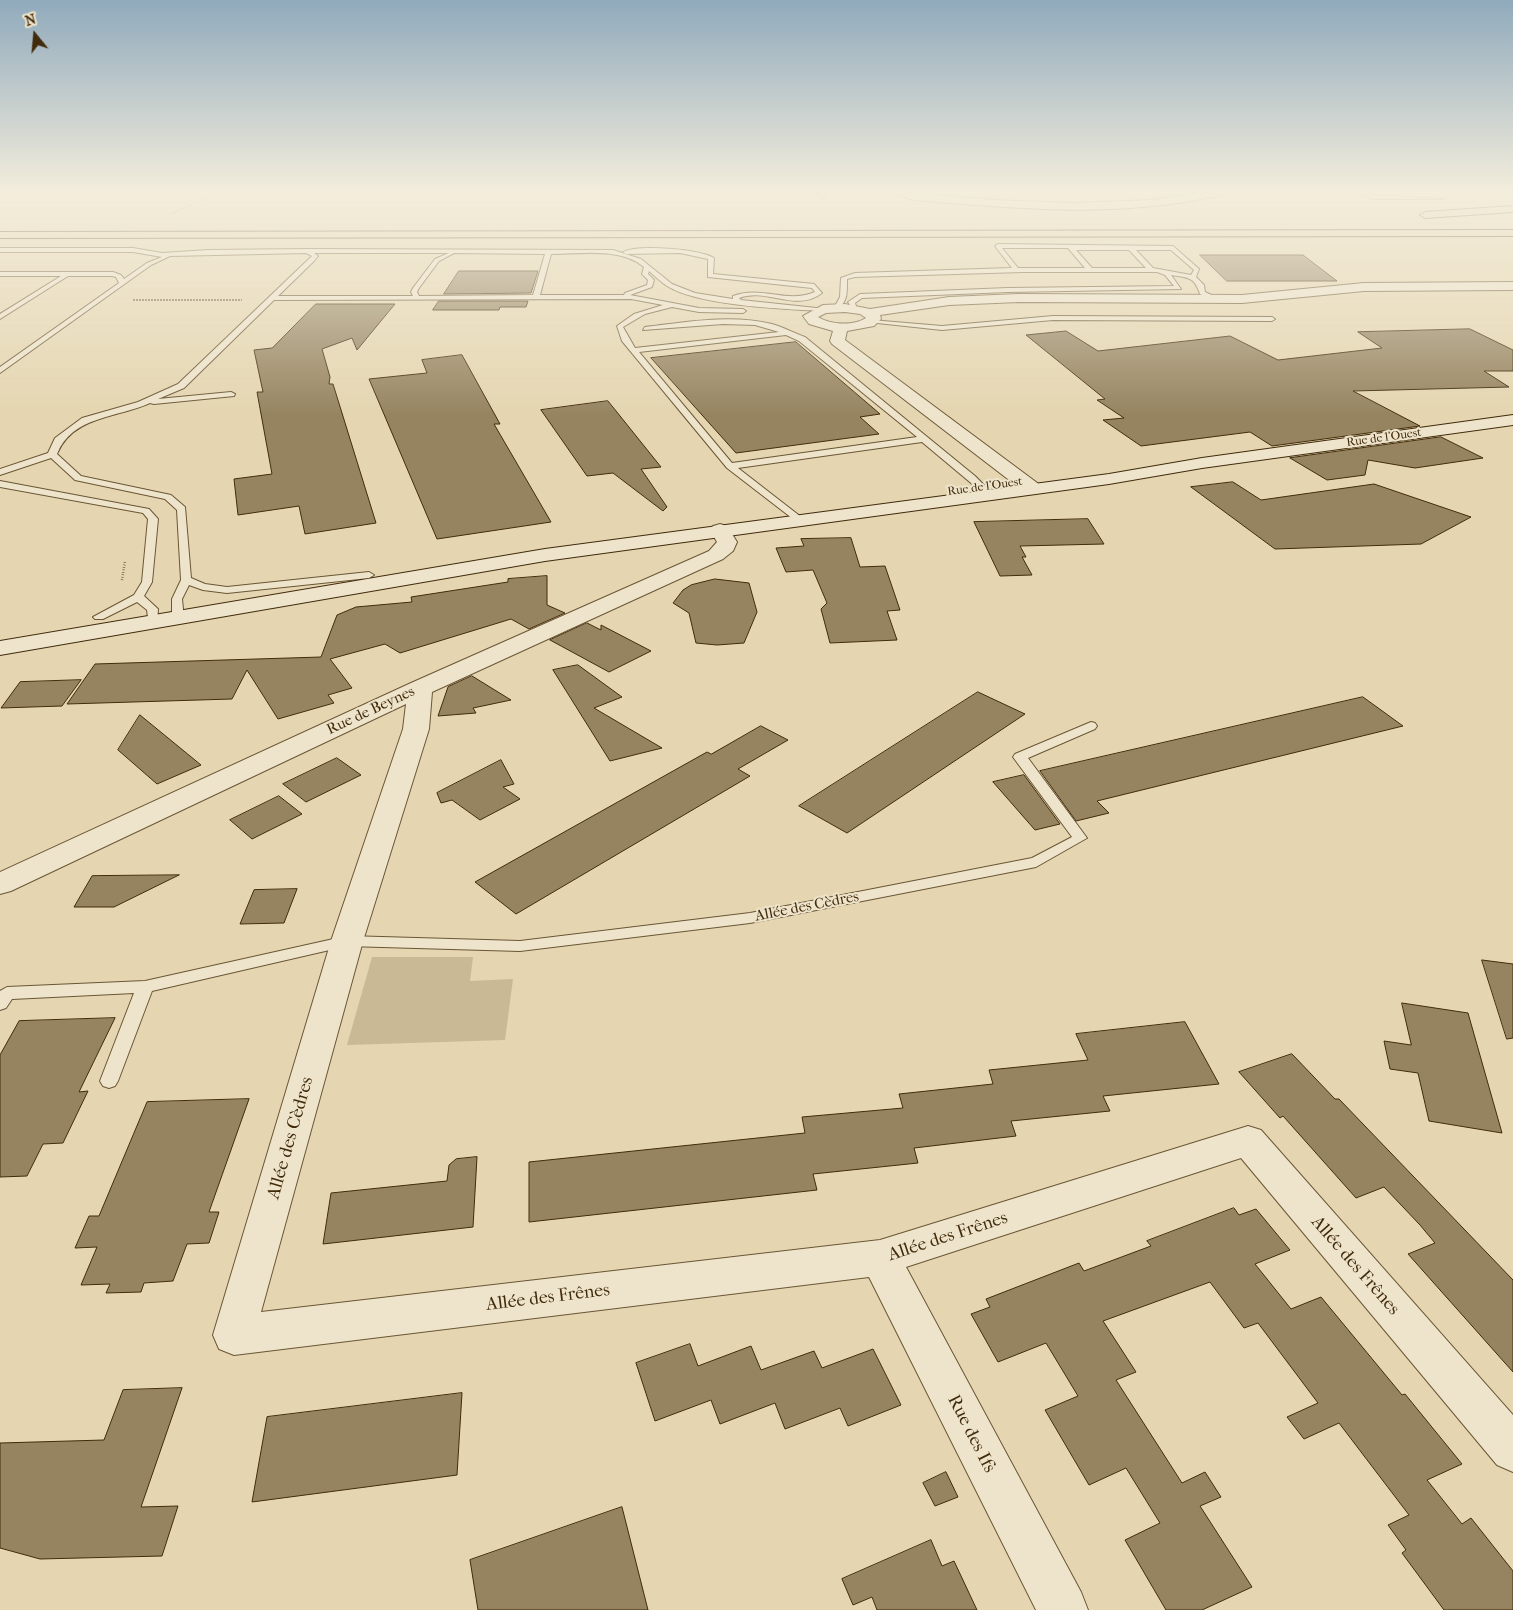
<!DOCTYPE html>
<meta charset="utf-8">
<style>
body{margin:0}
#map{position:relative;width:1513px;height:1610px;overflow:hidden;background:#e5d6b1;font-family:"IM FELL French Canon",serif}
canvas{display:block}
.north{position:absolute;left:10px;top:10px;width:50px;height:50px;-webkit-text-stroke:4px #eee4cc;paint-order:stroke;rotate:343deg;font-size:14px;font-weight:700;line-height:20px;text-align:center;color:#412b0b}
.north::after{content:'';display:block;margin:auto;width:18px;height:22px;background:#412b0b;clip-path:polygon(50% 0,100% 100%,50% 72%,0 100%)}
</style>
<div id="map">
<canvas width="1513" height="1610"></canvas>
<div class="north">N</div>
</div>
<script>
const ctx = document.querySelector('canvas').getContext('2d');
ctx.lineJoin = 'round';
function paint(path, color) { ctx.fillStyle = color; ctx.fill(path, 'evenodd'); }
function stroke(path, color, width, dash) { ctx.strokeStyle = color; ctx.lineWidth = width; ctx.lineCap = dash ? 'butt' : 'round'; ctx.setLineDash(dash || []); ctx.stroke(path); }
function write(font, color, halo, rows, align = 'center') {
  ctx.font = font + ' "IM FELL French Canon",serif'; ctx.lineWidth = 4; ctx.setLineDash([]); ctx.textBaseline = 'middle'; ctx.strokeStyle = halo; ctx.fillStyle = color; for (const [text, x, y, turn = 0] of rows) {
    ctx.save(); ctx.translate(x, y); ctx.rotate((+turn || 0) * Math.PI / 180); ctx.textAlign = isNaN(turn) ? turn : align; if (halo) ctx.strokeText(text, 0, 0); ctx.fillText(text, 0, 0); ctx.restore();
  }
}
const green = new Path2D(`
 M372 957H473L470 981 513 979 505 1040 347 1045Z`);
const building = new Path2D(`
 M1200 255H1303L1337 281H1227Z
 M459 271H538L531 293 444 294Z
 M439 301H528L526 307H500L499 310H433Z
 M316 304H395L357 350 352 338 322 349 330 377 329 384H333L376 523 305 534 299 506 238 515 234 479 272 474 257 392H263L254 350 272 348Z
 M1470 329 1513 350V371H1484L1509 387 1353 391 1420 426 1272 446 1250 432 1141 446 1103 420 1124 418 1097 400 1105 399 1026 335 1066 331 1098 351 1230 336 1278 360 1382 348 1358 332Z
 M796 342 880 414 860 417 879 434 736 453 651 358Z
 M462 355 500 424H494L551 522 437 539 369 379 427 373 422 360Z
 M608 401 661 467 641 469 667 507 663 511 613 473 587 476 541 410Z
 M1441 437 1483 458 1415 468 1368 460 1365 475 1327 480 1290 458Z
 M1233 482 1261 500 1374 484 1471 517 1421 544 1275 549 1191 487Z
 M1088 519 1104 544 1020 546 1026 557H1022L1032 575 1000 576 974 522Z
 M851 538 860 567 885 566 900 610 887 611 897 640 830 643 821 609 827 603 813 570 786 572 776 548 804 546 801 539Z
 M547 576V605L565 613 529 629 511 619 400 653 385 644 330 659 352 688 328 695 334 703 278 719 247 670 232 699 67 704 95 664 321 657 337 615 356 607 412 602 411 597 508 582V579Z
 M715 579 749 583 757 612 744 643 717 645 696 643 689 613 673 603 683 590 691 585Z
 M587 623 601 630V625L651 651 609 672 550 640Z
 M578 665 622 697 594 708 662 748 610 761 553 670Z
 M472 676 511 700 473 708 476 713 438 716 448 687Z
 M81 680 62 706 1 708 20 682Z
 M978 692 1025 714 847 833 799 806Z
 M1363 697 1403 726 1097 801 1109 813 1076 821 1040 771Z
 M140 715 201 765 157 784 118 750Z
 M761 726 788 740 738 769 750 776 516 914 475 882 707 752 711 754Z
 M337 758 361 775 306 802 283 784Z
 M501 760 514 784 503 787 520 799 480 820 452 800 441 803 437 793Z
 M1024 775 1060 824 1035 830 993 782Z
 M279 796 302 814 252 839 230 820Z
 M179 875 114 907H74L92 876Z
 M297 889 284 923 240 924 254 890Z
 M1482 960 1513 964V1038L1507 1039Z
 M1402 1003 1468 1013 1502 1133 1429 1121 1418 1073 1390 1069 1384 1041 1411 1045Z
 M115 1018 79 1092 88 1091 63 1143 43 1144 27 1176 0 1177V1055L19 1021Z
 M1185 1022 1219 1084 1103 1096 1110 1111 1011 1121 1016 1136 914 1148 918 1163 813 1174 817 1190 529 1222V1162L805 1133 802 1117 903 1108 899 1094 993 1084 989 1070 1088 1060 1076 1034Z
 M1292 1054 1335 1099H1339L1513 1280V1372L1408 1254 1435 1243 1420 1225 1384 1187 1356 1198 1283 1116 1280 1118 1239 1072Z
 M249 1099 209 1212H219L209 1243 187 1244 173 1281 144 1283 141 1292 106 1293 110 1284 81 1285 97 1247 75 1248 89 1216H99L147 1102Z
 M477 1157 473 1227 323 1244 331 1193 447 1181 449 1165 456 1159Z
 M1234 1208 1239 1215 1256 1209 1290 1250 1255 1264 1291 1309 1321 1297 1402 1395 1405 1394 1462 1464 1427 1480 1462 1524 1471 1518 1513 1571V1610H1444L1402 1553 1406 1550 1388 1525 1409 1515 1339 1423 1304 1439 1287 1417 1318 1403 1258 1323 1244 1328 1210 1282 1103 1321 1136 1372 1116 1380 1182 1483 1205 1472 1221 1497 1200 1506 1252 1587 1202 1610H1166L1125 1540 1160 1523 1126 1468 1089 1485 1045 1410 1078 1396 1046 1343 998 1362 971 1314 990 1307 986 1299 1079 1263 1084 1271 1151 1246 1147 1241Z
 M690 1344 698 1366 751 1346 761 1370 814 1351 822 1368 873 1349 901 1405 848 1426 840 1408 785 1429 775 1403 720 1424 711 1400 655 1421 636 1363Z
 M182 1388 141 1507 178 1506 162 1556 40 1559 0 1548V1443L104 1440 123 1390Z
 M462 1393 457 1475 252 1502 267 1417Z
 M946 1472 958 1497 935 1506 923 1483Z
 M622 1507 648 1610H478L470 1560Z
 M931 1540 942 1566 954 1561 977 1610H877L872 1597 853 1605 842 1579Z`);
const pathFar2 = new Path2D(`
 M171 214 225 190
 M133 300H242`);
const pathFar1 = new Path2D(`
 M133 300H242`);
const path = new Path2D(`
 M122 580 125 561`);
const lane = new Path2D(`
 M1356 190H1363L1372 195 1443 199H1371Z
 M998 244 1173 246 1199 269 1196 277 1204 285 1205 292 1220 299 1217 301 1200 294C1194 276 1188 278 1171 275L1181 289 1008 292 862 298 855 303 857 309 854 311 848 302 860 294 1008 288 1174 286 1165 275 1157 272H1023L855 277 847 279C847 292 848 299 839 309L834 308 840 297 841 278 855 273 1012 268 995 246ZM1002 248H1068L1085 268H1018ZM1076 250H1129L1146 268H1092ZM1136 250H1171L1194 270 1191 275 1153 268Z
 M0 248H133L162 253 208 250 307 249 613 250 641 259 672 284 695 293 733 299V296C761 285 787 304 815 292L812 288 708 277V259L680 253 626 254 623 252C637 244 700 249 714 258L713 274 814 284 822 293C796 313 766 287 739 298L741 300 826 309 823 311C784 309 699 306 667 286 661 282 655 276 649 271L648 274 654 280 652 287 630 295 699 308 743 309 746 311 743 313 699 312 672 307 645 314 623 327 635 348 779 332 755 325 723 324 643 330 645 327C686 322 731 314 772 324 783 327 794 333 805 337L975 476 987 488 980 498H974L972 496 977 488 922 442 738 468 805 520 797 522 727 468 622 341 617 326 634 314 663 305 631 299 274 300 184 388 158 399 231 392 235 394 234 396 154 404 150 403C117 418 72 416 57 454L81 476 171 495 185 507 191 578 205 584 227 587 369 572 374 575 369 578 227 593 203 590 189 585 182 599 184 619 178 622 172 619V599L181 580 177 510 165 499 75 480 51 458 0 475V469L48 453 55 438 82 418 138 402 178 384 312 256 306 253 170 256 151 265 0 373V367L119 283 116 277 112 276H68L0 319V314L61 276H0V272H113L121 275 124 279 147 263 162 257 133 252H0ZM314 253H449L435 259 413 288 411 292 413 296H278L314 261 318 256ZM454 253 545 254 533 295 419 296 417 292 419 288 439 261ZM551 254C581 254 620 247 644 267L642 274 648 280 647 285 625 293 624 295H540ZM786 335 799 341 917 437 732 463 639 352Z
 M1053 316 1272 317 1275 319 1272 321 1053 320 942 330 868 322 871 320 942 326Z
 M0 481 149 509 158 519 152 582 144 596 158 609 157 625H149L147 610 137 602 103 619H95L93 617 134 595 142 582 148 519 143 513 0 487Z
 M1091 722 1095 723 1097 726 1095 729 1028 758 1087 838 1036 867 750 923 520 951 347 946 152 991 118 1081 115 1086 109 1088 103 1086 100 1081 134 993 12 999 6 1008 0 1010V991L7 987 145 981 347 936 520 941 750 913 1032 858 1072 837 1013 757 1015 754Z`);
const street = new Path2D(`
 M822 190H832L823 198 818 195Z
 M891 190 994 200 1073 203 1151 200 1215 190H1235C1229 196 1215 196 1206 198 1110 218 1011 208 914 200L891 193Z
 M1513 282V290L1364 291 1242 303 1019 302 949 305 880 315 881 319 874 326 847 331 845 340 1040 485 1042 489 1040 493H1026L832 344 830 341 833 331 809 324 803 316 823 305 845 304 870 309 949 297 1019 294 1242 295 1364 283ZM845 312 860 314 866 318C853 326 831 325 818 317L826 313Z
 M720 524 727 526 737 542 733 551 723 559 432 692 429 729 363 941 261 1312 880 1240 1248 1126 1261 1130 1513 1415V1472L1497 1465 1241 1158 906 1267 1081 1592 1088 1610H1036L869 1277 234 1355 219 1349 213 1335 331 941 403 729 406 704 11 891 0 894V872L411 683 709 551 717 542 710 530 713 526Z`);
const secondary = new Path2D(`
 M1513 415V425L1202 468 1109 484 545 561 0 655V641L545 549 1109 474 1202 458Z`);
const highway = new Path2D(`
 M1513 206V212L1425 218 1420 215 1425 212Z
 M1513 230V236L0 238V232Z`);
const farStreetnames = [
 ["Rue de l'Ouest",1384,438,-8],
 ["Rue de l'Ouest",985,487,-8]
];
const streetNames = [
 ["Rue de Beynes",371,711,-25],
 ["Allée des Cèdres",807,907,-11]
];
const nearStreetnames = [
 ["Allée des Cèdres",291,1138,-74],
 ["Allée des Frênes",948,1237,-18],
 ["Allée des Frênes",1355,1266,49],
 ["Allée des Frênes",548,1298,-7],
 ["Rue des Ifs",971,1434,63]
];
paint(green, '#c9b995');
paint(building, '#968461');
stroke(building, '#412b0b', 1);
stroke(lane, '#6a5634', 2);
stroke(street, '#6a5634', 2);
stroke(secondary, '#412b0b', 2);
stroke(highway, '#412b0b', 2);
stroke(pathFar2, '#412b0b', 1, [0.5, 1]);
stroke(pathFar1, '#412b0b', 2, [0.5, 1]);
stroke(path, '#412b0b', 2.5, [0.5, 2]);
paint(lane, '#eee4cc');
paint(street, '#eee4cc');
paint(secondary, '#eee4cc');
paint(highway, '#e5d6b1');
const sky = ctx.createLinearGradient(0, 0, 0, 415);
sky.addColorStop(0, '#90aabc');
sky.addColorStop(0.46, '#f3eddc');
sky.addColorStop(1, '#f3eddc00');
ctx.fillStyle = sky;
ctx.fillRect(0, 0, 1513, 415);
write('12px', '#412b0b', '#eee4cc', farStreetnames);
write('15px', '#412b0b', '#eee4cc', streetNames);
write('18px', '#412b0b', '#eee4cc', nearStreetnames);
</script>
